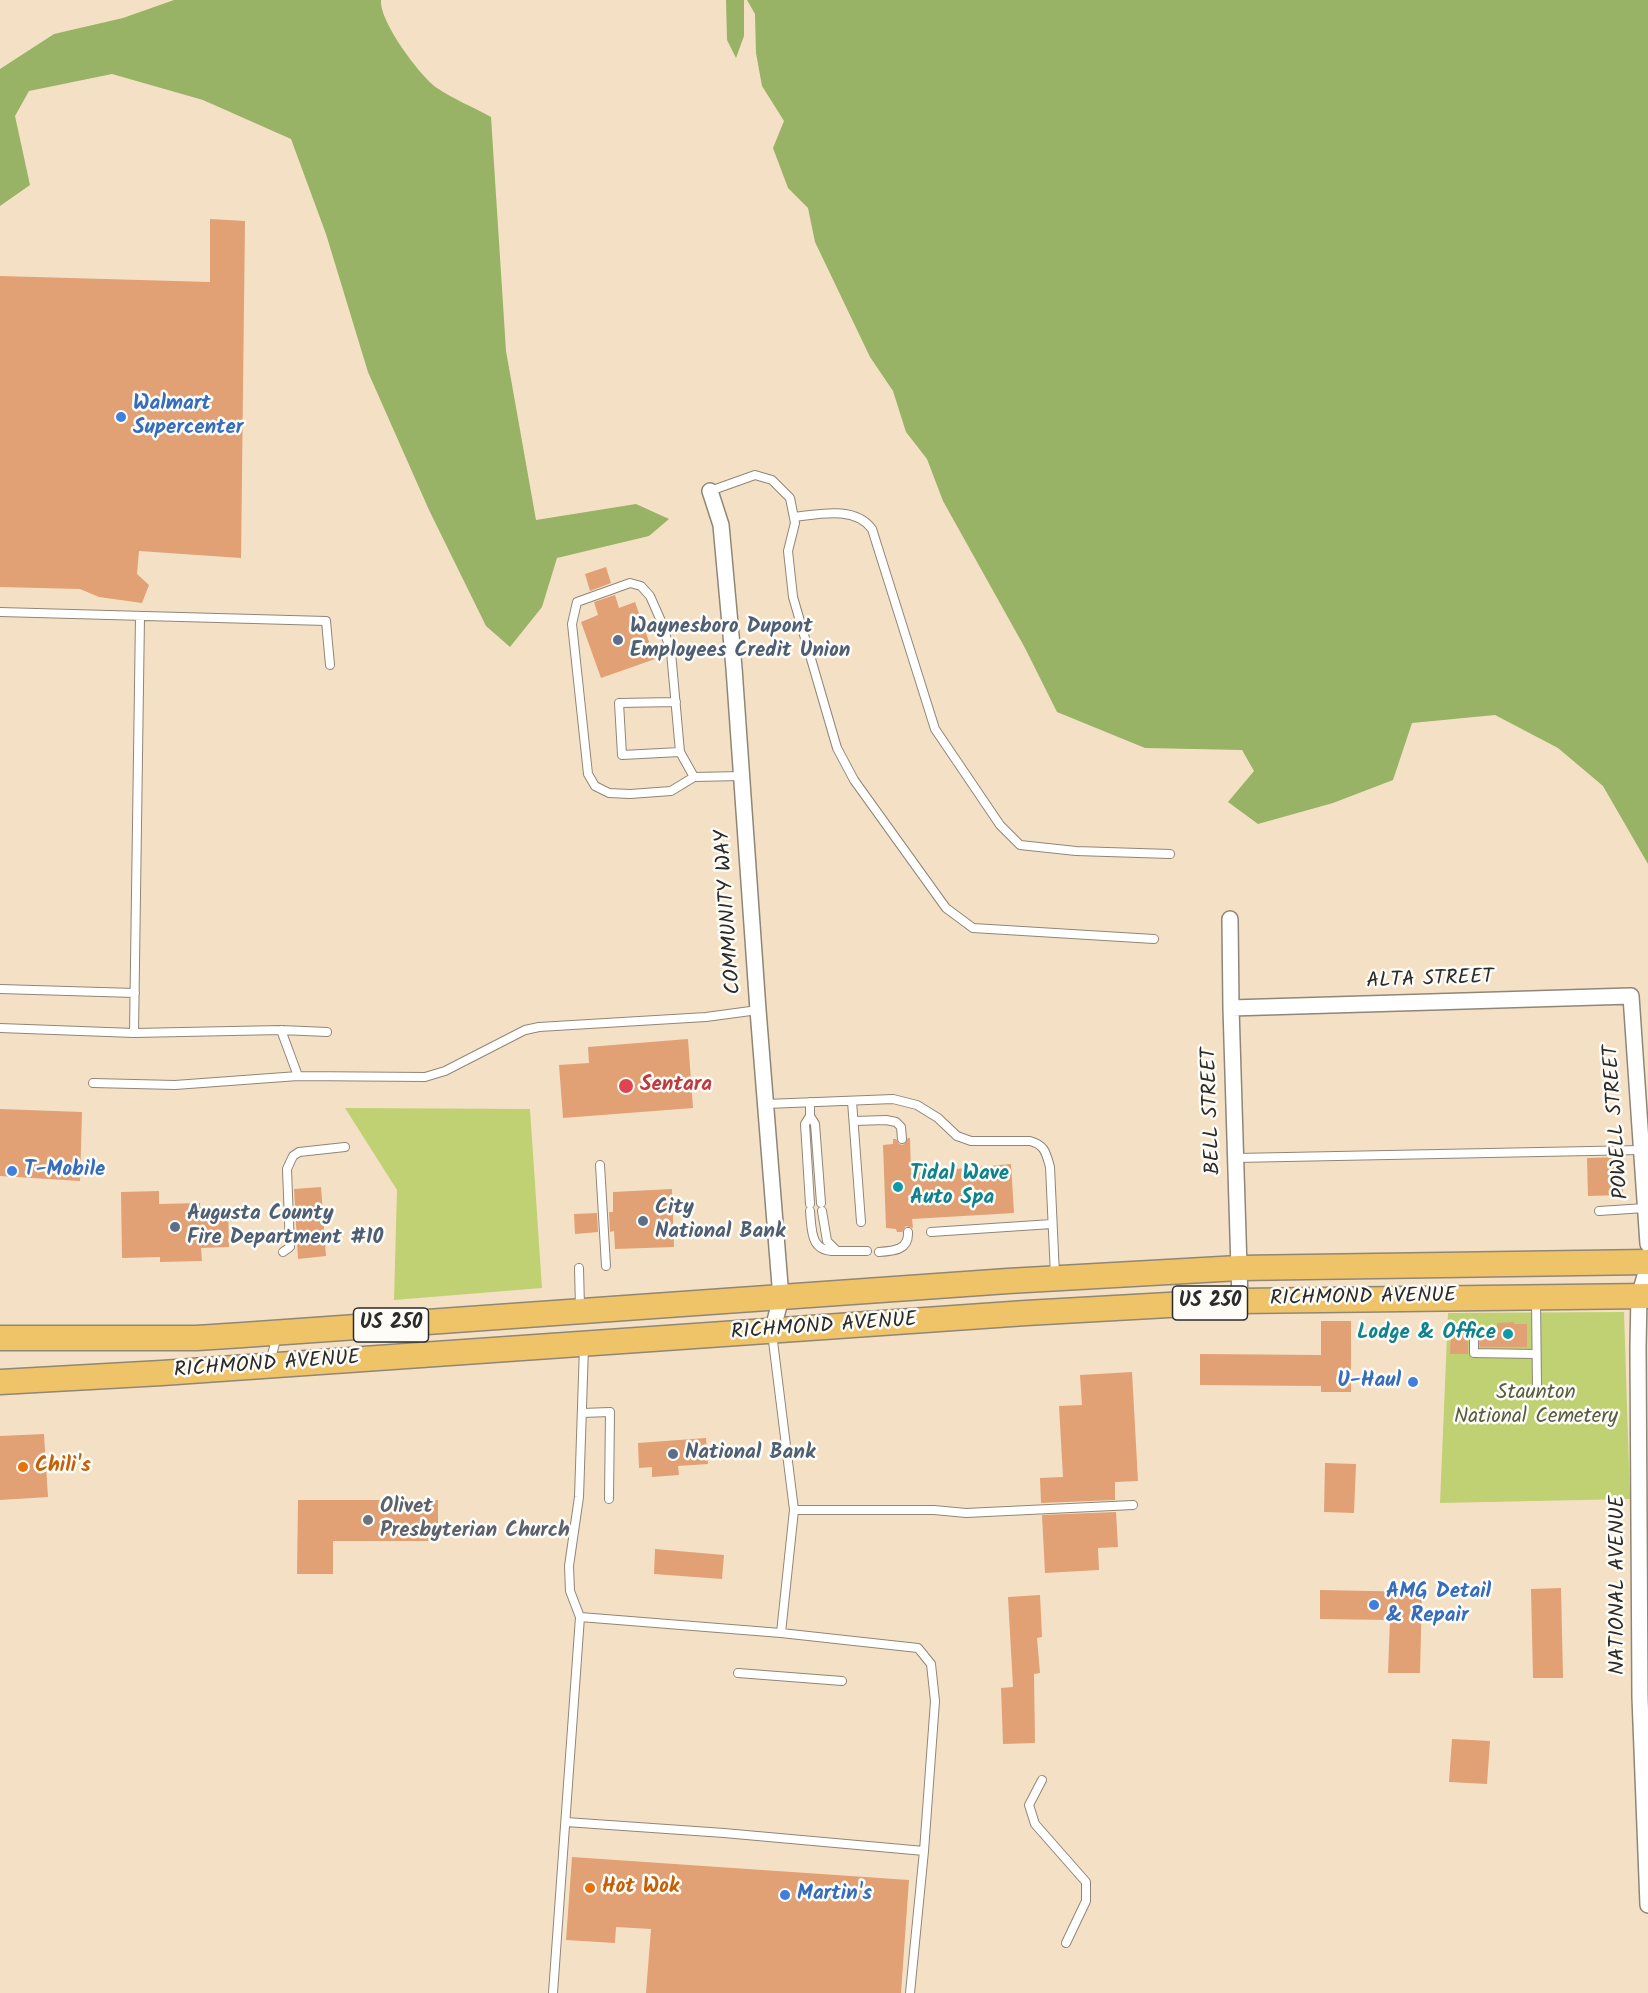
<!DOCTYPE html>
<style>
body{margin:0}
canvas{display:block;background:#f4e0c5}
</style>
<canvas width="1648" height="1993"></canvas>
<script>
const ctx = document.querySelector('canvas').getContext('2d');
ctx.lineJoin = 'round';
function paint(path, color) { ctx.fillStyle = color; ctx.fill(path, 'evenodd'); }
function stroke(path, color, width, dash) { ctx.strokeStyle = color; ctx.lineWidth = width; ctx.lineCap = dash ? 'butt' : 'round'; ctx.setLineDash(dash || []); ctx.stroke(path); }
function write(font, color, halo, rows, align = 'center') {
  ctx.font = font + ' Kalam,sans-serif'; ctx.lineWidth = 5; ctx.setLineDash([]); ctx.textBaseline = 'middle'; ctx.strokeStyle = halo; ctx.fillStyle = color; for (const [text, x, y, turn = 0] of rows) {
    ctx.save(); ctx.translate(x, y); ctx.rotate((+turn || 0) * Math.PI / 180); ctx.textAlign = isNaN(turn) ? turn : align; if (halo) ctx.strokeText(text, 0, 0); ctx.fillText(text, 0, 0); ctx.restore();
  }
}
const green = new Path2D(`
 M345 1108 530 1109 542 1288 394 1300 397 1190Z
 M1624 1312 1630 1499 1440 1503 1448 1313Z`);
const forest = new Path2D(`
 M174 0H381C379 21 420 76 437 88 453 99 473 107 491 117L506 351 536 520 636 504 669 519 649 536 557 558 542 607 510 647 486 626 429 510 368 372 326 234 291 139 203 100 112 74 29 91 15 116 30 185 0 206V69L54 34 123 18Z
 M726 0H744V36L736 58 727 40Z
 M747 0H1648V864L1603 786 1558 748 1495 715 1412 723 1393 780 1333 803 1258 824 1228 802 1254 771 1242 750 1145 748 1057 712 1025 648 943 501 927 459 906 432 893 391 870 357 815 242 808 208 788 188 773 148 784 121 762 86 756 53 755 14Z`);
const building = new Path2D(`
 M210 219 245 221 241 558 139 551 137 574 149 585 142 603 99 597 80 589 0 587V276L210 282Z
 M606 567 611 583 590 591 585 574Z
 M615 595 619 608 635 602 655 659 601 678 581 622 598 615 594 602Z
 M688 1039 693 1108 563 1118 559 1065 589 1063 588 1047Z
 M0 1109 82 1112 80 1181 0 1176Z
 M908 1138H910L911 1173 1011 1164 1014 1213 912 1219 913 1228 906 1226 902 1232H897L896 1229 886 1228 883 1145 893 1144V1139H896L899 1144 903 1145Z
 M1622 1157 1623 1195 1588 1196 1587 1158Z
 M321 1187 326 1256 298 1259 294 1189Z
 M672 1189 674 1247 615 1249 614 1231 610 1232 609 1212H613V1192Z
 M159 1191V1204L200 1203V1207H228L229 1247 201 1248 202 1261 160 1262V1257L122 1258 121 1192Z
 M597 1213 598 1232 575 1234 574 1214Z
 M1321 1321H1351V1392H1321V1386L1200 1385V1354L1321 1355Z
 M1514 1322V1324H1527V1347H1480L1478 1333H1497V1323Z
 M1451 1333H1470L1468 1337V1354H1450Z
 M1132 1372 1138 1481 1115 1482V1500L1041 1503 1040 1478 1063 1477 1059 1406 1082 1405 1080 1375Z
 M44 1434 48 1497 0 1500V1436Z
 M706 1438 708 1464 678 1466 679 1475 652 1477V1467L639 1468 638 1443Z
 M1325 1463 1356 1464 1354 1513 1324 1512Z
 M298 1500H438V1541H333V1574H297Z
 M1116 1512 1118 1547 1098 1548 1099 1570 1045 1573 1042 1515Z
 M655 1549 724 1555 722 1579 654 1574Z
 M1561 1588 1563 1678H1533L1531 1589Z
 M1320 1590 1422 1592 1420 1673H1388L1390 1620 1320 1619Z
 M1040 1595 1042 1637 1037 1638 1040 1673 1034 1674 1035 1743 1003 1744 1001 1688 1013 1687 1008 1597Z
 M1452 1739 1490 1741 1487 1784 1449 1782Z
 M572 1857 909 1880 901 1993H646L651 1929 616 1927 615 1943 566 1940Z`);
const lane = new Path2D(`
 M710 491 755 475 772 480 790 498 795 523 788 551 793 597 837 748 854 780 946 908 973 928 1154 939
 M794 517C820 514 855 506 872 529L935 729 1000 825 1020 845 1076 851 1170 854
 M0 612 326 621 330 665
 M676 702 619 703 622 755 680 752
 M694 777 671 791 630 794 609 793 595 786 588 774 572 624 577 602 630 583 641 586 650 596 661 621 671 652 680 752 694 777 742 776
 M0 989 135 993
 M0 1028 134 1033 281 1030 327 1032
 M281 1030 298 1076
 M134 1033 140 616
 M93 1083 175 1085 298 1076 425 1077 445 1071 525 1030 539 1027 706 1017 758 1010
 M852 1101 861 1222
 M810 1102V1116L815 1124 821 1203
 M766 1104 893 1099 917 1105 938 1118 957 1136 971 1141H1030C1045 1145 1046 1153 1050 1167L1055 1275
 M854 1121 886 1120 896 1122 901 1127 902 1139
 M1236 1158 1641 1150
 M600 1165 606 1266
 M810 1204 805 1124 810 1116
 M810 1211C812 1232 810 1252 837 1251
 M822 1211 827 1241 837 1251H867
 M1599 1211 1645 1208
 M931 1232 1052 1224
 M283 1252 290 1247 287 1169 293 1156 299 1152 345 1147
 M879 1252C894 1251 909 1250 908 1232
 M579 1268 580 1308
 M1536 1301 1537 1385
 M772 1333 794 1510 781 1633
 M1474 1337V1353L1536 1354
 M270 1362 277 1336
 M582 1413 610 1412 609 1499
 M794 1510H934L966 1513 1133 1505
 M738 1673 842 1681
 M1042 1780 1029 1805 1035 1824 1086 1882V1901L1066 1943
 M566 1822 724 1833 924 1851 935 1701 931 1664 918 1648 781 1633 580 1617
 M553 1993 580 1617 570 1591 569 1566 579 1497 584 1347
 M910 1993 924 1851`);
const street = new Path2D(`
 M710 491 721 525 734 668 758 1010 781 1298 772 1332
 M1230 919 1231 1008 1240 1301
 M1231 1008 1631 996 1648 1244
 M1648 1266 1639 1296 1638 1347 1640 1697 1648 1905`);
const primary = new Path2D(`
 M0 1338H197L243 1335 1008 1281 1239 1268 1648 1262
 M0 1382 162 1373 1026 1313 1240 1301 1648 1296`);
const markers = [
 [121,417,6,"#3f7fe0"],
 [618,640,6,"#5c6f8a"],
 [626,1086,8,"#e0444e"],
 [12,1171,6,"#3f7fe0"],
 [898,1187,6,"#0f9aa8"],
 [643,1221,6,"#5c6f8a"],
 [175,1227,6,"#5c6f8a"],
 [1508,1334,6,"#0f9aa8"],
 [1413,1382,6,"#3f7fe0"],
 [673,1454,6,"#5c6f8a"],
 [23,1467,6,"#e8710a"],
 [368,1520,6,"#6b7280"],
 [1374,1605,6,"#3f7fe0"],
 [590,1888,6,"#e8710a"],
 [785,1895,6,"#3f7fe0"]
];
const shields = [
 [1210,1303,75],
 [391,1325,75]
];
const shieldNames = [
 ["US 250",1210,1303],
 ["US 250",391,1325]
];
const shopNames = [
 ["Walmart",133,405],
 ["Supercenter",133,429],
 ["T-Mobile",24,1171],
 ["U-Haul",1401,1382,"right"],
 ["AMG Detail",1386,1593],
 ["& Repair",1386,1617],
 ["Martin's",797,1895]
];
const serviceNames = [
 ["Waynesboro Dupont",630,628],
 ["Employees Credit Union",630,652],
 ["City",655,1209],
 ["National Bank",655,1233],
 ["Augusta County",187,1215],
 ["Fire Department #10",187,1239],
 ["National Bank",685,1454]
];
const streetNames = [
 ["COMMUNITY WAY",730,912,-94],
 ["ALTA STREET",1430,981,-2],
 ["BELL STREET",1213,1111,-92],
 ["POWELL STREET",1618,1122,-94],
 ["RICHMOND AVENUE",1363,1299,-1],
 ["RICHMOND AVENUE",824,1328,-4],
 ["RICHMOND AVENUE",267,1366,-4],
 ["NATIONAL AVENUE",1619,1585,-90]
];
const healthNames = [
 ["Sentara",640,1086]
];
const cultureNames = [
 ["Tidal Wave",910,1175],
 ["Auto Spa",910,1199],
 ["Lodge & Office",1496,1334,"right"]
];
const parkNames = [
 ["Staunton",1536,1394],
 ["National Cemetery",1536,1418]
];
const foodNames = [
 ["Chili's",35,1467],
 ["Hot Wok",602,1888]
];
const worshipNames = [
 ["Olivet",380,1508],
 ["Presbyterian Church",380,1532]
];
paint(green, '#c0d173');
paint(forest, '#98b365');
paint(building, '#e1a175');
stroke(lane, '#908678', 10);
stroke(street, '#908678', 18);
stroke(primary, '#908678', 27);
stroke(lane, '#fff', 8);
stroke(street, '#fff', 15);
stroke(primary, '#efc469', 24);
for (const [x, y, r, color] of markers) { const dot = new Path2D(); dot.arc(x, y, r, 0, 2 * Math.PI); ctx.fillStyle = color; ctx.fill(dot); stroke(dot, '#fdfcf7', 2); }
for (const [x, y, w] of shields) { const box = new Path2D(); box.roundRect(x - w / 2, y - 17, w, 34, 4.5); ctx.fillStyle = '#fdfcf7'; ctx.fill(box); stroke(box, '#2b2b2b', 1.5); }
write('bold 20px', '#2b2b2b', null, shieldNames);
write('bold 21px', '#366cbe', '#fdfcf7', shopNames, 'left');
write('bold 21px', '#4e5e75', '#fdfcf7', serviceNames, 'left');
write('21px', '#2b2b2b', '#fdfcf7', streetNames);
write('bold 21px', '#be3a42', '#fdfcf7', healthNames, 'left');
write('bold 21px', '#0d838f', '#fdfcf7', cultureNames, 'left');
write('21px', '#585d41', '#fdfcf7', parkNames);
write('bold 21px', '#c56008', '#fdfcf7', foodNames, 'left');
write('bold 21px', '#5b616d', '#fdfcf7', worshipNames, 'left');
</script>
